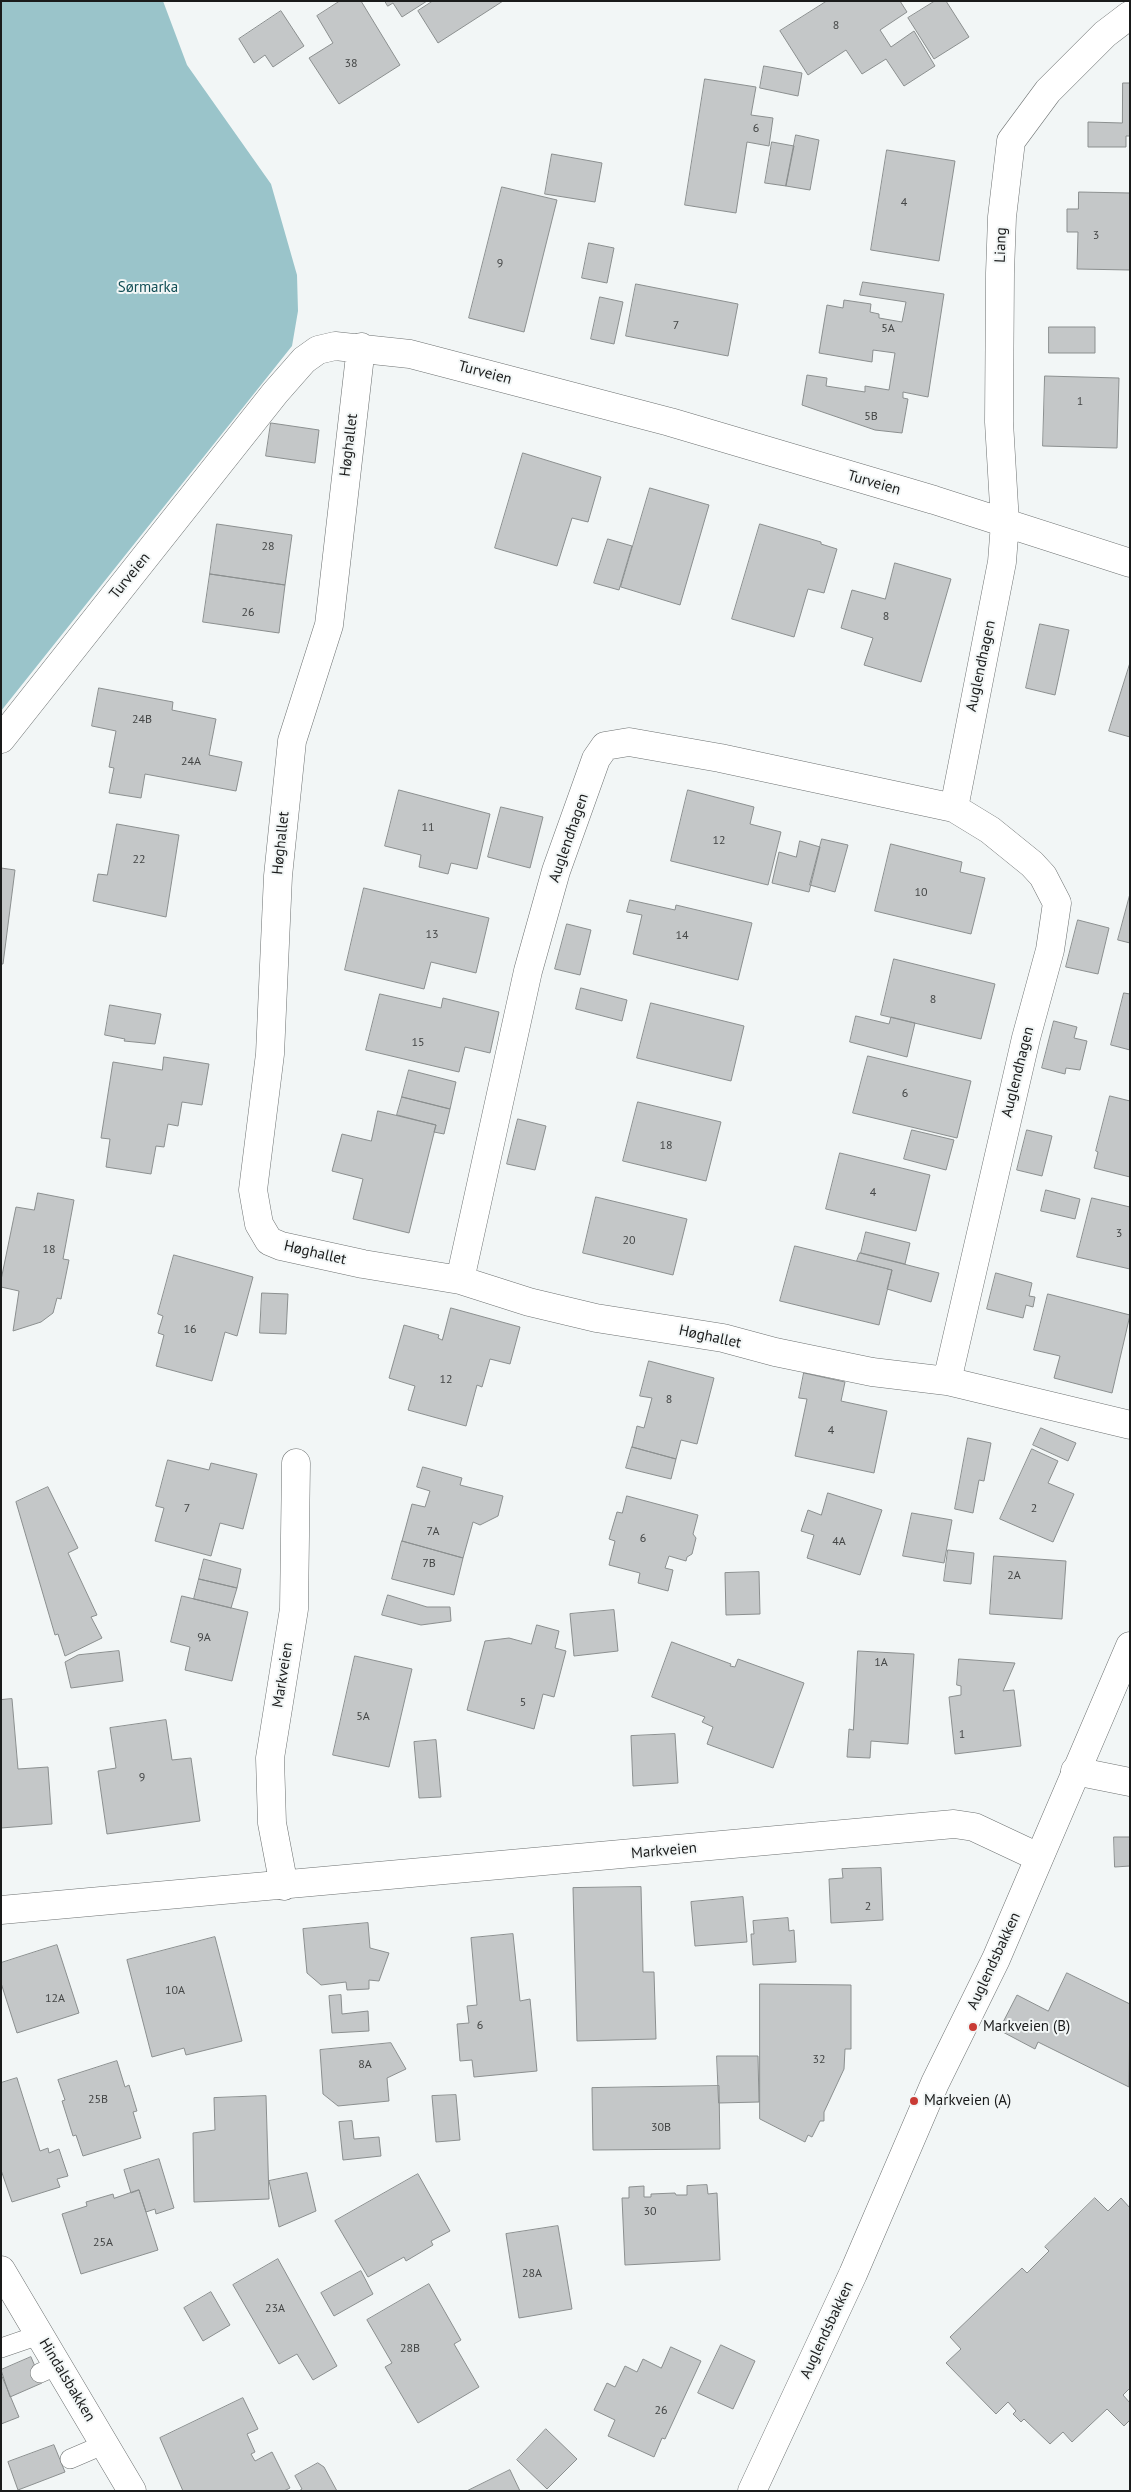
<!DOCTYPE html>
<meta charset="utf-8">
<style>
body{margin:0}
#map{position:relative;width:1131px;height:2492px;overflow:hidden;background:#f2f6f6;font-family:"PT Sans",sans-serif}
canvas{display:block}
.frame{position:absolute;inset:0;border:2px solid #1a1b1b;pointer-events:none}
</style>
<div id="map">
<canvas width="1131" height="2492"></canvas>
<div class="frame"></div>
</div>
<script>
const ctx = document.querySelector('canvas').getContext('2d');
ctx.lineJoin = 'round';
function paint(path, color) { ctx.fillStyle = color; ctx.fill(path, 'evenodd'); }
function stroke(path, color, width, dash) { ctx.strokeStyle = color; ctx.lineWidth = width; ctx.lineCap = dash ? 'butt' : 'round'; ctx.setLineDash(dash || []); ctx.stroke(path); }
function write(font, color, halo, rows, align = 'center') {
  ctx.font = font + ' "PT Sans",sans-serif'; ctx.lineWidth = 4; ctx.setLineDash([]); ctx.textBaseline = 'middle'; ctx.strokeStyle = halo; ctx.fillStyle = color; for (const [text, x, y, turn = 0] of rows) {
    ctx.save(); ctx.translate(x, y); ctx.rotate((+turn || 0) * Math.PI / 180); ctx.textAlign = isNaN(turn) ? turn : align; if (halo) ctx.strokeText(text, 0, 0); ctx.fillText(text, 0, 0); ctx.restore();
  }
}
const forest = new Path2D(`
 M1 1H163L187 65 271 184 297 275 298 311 292 346 1 711Z`);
const building = new Path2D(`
 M340 1H361L400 65 339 104 309 58 333 43 317 16Z
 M385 1H427L402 17 393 3 388 6Z
 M433 1H503L438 43 418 11Z
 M827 1H900L907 12 880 30 891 47 914 31 935 66 904 86 886 59 862 74 846 50 808 75 780 31Z
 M935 1H946L969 37 934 59 908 18Z
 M281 11 304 46 273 67 265 55 254 63 239 39Z
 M764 66 802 73 798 96 760 88Z
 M705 79 756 87 751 115 773 118 769 146 747 142 736 213 685 205Z
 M1123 83H1130V136H1126V147H1088V122L1122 123Z
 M796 135 819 140 810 190 786 186Z
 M772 142 794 146 786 186 765 183Z
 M887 150 955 161 939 261 871 250Z
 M552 154 602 163 595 202 545 194Z
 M502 187 557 200 524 332 469 318Z
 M1079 192 1130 193V270L1077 269 1078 232H1067V209H1078Z
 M589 243 614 248 607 283 582 278Z
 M863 282 944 294 928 397 903 392V398L908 399 902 433 875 430 802 405 807 375 827 378 826 386 865 392V386L889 390 895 353 873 350 872 362 819 353 827 305 843 308 844 300 871 304 870 312 879 314V318L902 322 906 302 860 295Z
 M636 284 738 304 728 356 626 336Z
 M600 297 623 302 614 344 591 339Z
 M1049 327H1095V353H1049Z
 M1045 376 1119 378 1117 448 1043 446Z
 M271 423 319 430 315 463 266 456Z
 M523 453 601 477 588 522 572 518 557 566 495 548Z
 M650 488 709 505 680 605 621 587Z
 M217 524 292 535 285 585 210 574Z
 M760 524 821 542V544L837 549 824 593 808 589 794 637 732 619Z
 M608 539 632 546 619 590 594 583Z
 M895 563 951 579 921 682 864 665 873 638 841 628 852 590 885 599Z
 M210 574 285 585 279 633 203 622Z
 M1040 624 1069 630 1055 695 1026 688Z
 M1130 663V737L1109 731Z
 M99 688 173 702 172 710 216 719 209 755 242 762 236 791 145 774 141 798 109 793 114 768 109 767 116 731 92 726Z
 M399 790 490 814 477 869 451 863 448 874 419 867 421 855 385 846Z
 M688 790 754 807 750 824 781 832 768 885 671 861Z
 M501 807 543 817 530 868 488 857Z
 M117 824 179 835 166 917 93 901 98 874 107 875Z
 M822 839 848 845 835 892 810 885Z
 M800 841 820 847 809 892 772 883 779 852 796 857Z
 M891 844 962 862 960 872 985 878 971 934 875 911Z
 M1 868 15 870 3 964H1Z
 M364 888 489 918 476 973 431 962 424 989 345 970Z
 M1130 894V943L1118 940Z
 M630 900 675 910 676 905 752 923 738 980 633 954 642 915 627 912Z
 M1078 920 1109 928 1098 974 1066 967Z
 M567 924 591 930 580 975 555 969Z
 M894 959 995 984 981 1039 881 1015Z
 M581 988 627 1000 622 1021 576 1009Z
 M1124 993 1130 994V1050L1111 1045Z
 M380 994 441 1008 443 998 499 1012 490 1053 465 1047 459 1072 366 1050Z
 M651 1003 744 1026 731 1081 637 1058Z
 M110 1005 161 1014 155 1044 124 1041 125 1039 105 1035Z
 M856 1016 889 1024 891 1017 915 1023 907 1057 850 1042Z
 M1054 1021 1077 1027 1074 1038 1087 1041 1080 1070 1066 1068 1065 1074 1042 1068Z
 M868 1056 971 1081 957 1138 853 1113Z
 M164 1057 209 1064 202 1105 182 1102 178 1126 168 1124 164 1147 156 1146 151 1174 106 1167 110 1139 101 1138 113 1062 162 1070Z
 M409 1070 456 1082 450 1109 402 1097Z
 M1110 1096 1130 1101V1177L1094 1168 1098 1152 1096 1151Z
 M402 1097 450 1109 444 1134 434 1132 436 1125 397 1115Z
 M638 1102 721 1122 706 1181 623 1161Z
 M378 1111 436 1125 409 1233 353 1219 363 1179 332 1171 342 1134 371 1141Z
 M518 1119 546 1126 535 1170 507 1164Z
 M912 1130 954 1140 946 1170 904 1159Z
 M1027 1130 1052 1136 1042 1176 1017 1170Z
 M840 1153 930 1175 916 1231 826 1209Z
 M1046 1190 1080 1199 1075 1219 1041 1211Z
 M38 1193 74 1200 63 1259 69 1260 61 1299 57 1298 53 1313 41 1322 13 1331 19 1291 1 1287V1280L16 1207 34 1210Z
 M596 1197 687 1219 673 1275 583 1253Z
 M1092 1198 1130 1207V1269L1077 1257Z
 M866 1232 910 1243 905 1264 861 1253Z
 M795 1246 892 1270 879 1325 780 1301Z
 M860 1253 939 1273 931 1302 887 1289 892 1270 857 1261Z
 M174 1255 253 1277 237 1336 225 1332 212 1381 156 1366 164 1335 158 1333 163 1316 158 1314Z
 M996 1273 1032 1283 1029 1296 1035 1297 1033 1307 1026 1305 1023 1318 987 1309Z
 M262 1293 288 1294 286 1334 260 1333Z
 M1048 1294 1130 1315 1112 1393 1054 1378 1060 1356 1034 1350Z
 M451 1308 520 1327 510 1364 490 1359 482 1387 477 1385 466 1426 408 1410 415 1386 389 1378 404 1325 439 1335 438 1338 442 1340Z
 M649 1361 714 1378 697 1444 681 1440 676 1459 632 1447 637 1426 644 1428 652 1398 640 1396Z
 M804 1373 845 1382 841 1401 887 1411 874 1473 795 1456 807 1399 799 1398Z
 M1041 1428 1076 1443 1068 1461 1033 1445Z
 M968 1438 991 1443 984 1481 979 1480 973 1513 955 1509Z
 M632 1447 676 1459 671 1479 626 1468Z
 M1032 1449 1058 1461 1048 1483 1074 1494 1053 1542 1000 1519Z
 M168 1460 209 1470 211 1463 257 1474 243 1529 220 1523 211 1556 155 1541 164 1508 156 1506Z
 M423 1467 462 1478 460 1485 503 1496 498 1516 480 1525 473 1522 463 1558 402 1541 412 1504 425 1507 430 1491 417 1487Z
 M48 1487 78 1548 68 1553 97 1615 91 1617 102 1638 65 1656 58 1634 55 1635 16 1502Z
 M828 1493 882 1510 860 1575 807 1558 814 1535 801 1531 808 1510 821 1515Z
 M627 1496 698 1515 693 1534 696 1538 692 1554 687 1557 686 1561 669 1556 665 1568 673 1570 668 1591 638 1583 640 1573 609 1565 615 1541 609 1539 617 1512 622 1513Z
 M912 1513 952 1520 944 1563 903 1556Z
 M402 1541 463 1558 454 1595 392 1579Z
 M948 1550 974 1553 971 1584 944 1581Z
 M994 1556 1066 1561 1062 1619 990 1614Z
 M204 1559 241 1569 237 1588 199 1579Z
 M759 1572 760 1614 726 1615 725 1573Z
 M199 1579 237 1588 231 1608 194 1599Z
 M388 1595 427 1607H450L451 1621 421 1625 382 1615Z
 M182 1596 248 1612 232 1681 185 1670 190 1647 171 1642Z
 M614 1610 618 1651 574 1656 570 1614Z
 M537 1625 559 1631 555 1648 566 1651 554 1697 543 1694 534 1729 467 1710 485 1641 509 1638 531 1644Z
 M672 1642 731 1664 730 1666 735 1667 738 1659 804 1683 773 1768 707 1744 713 1727 702 1722 705 1717 652 1697Z
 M119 1651 123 1681 71 1688 65 1662 78 1655Z
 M858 1651 914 1654 908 1744 871 1741 870 1758 847 1757 849 1729 853 1730Z
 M355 1656 412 1669 389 1767 333 1755Z
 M959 1659 1015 1663 1003 1691 1014 1690 1021 1746 955 1754 949 1697 961 1695V1686L957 1685Z
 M12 1699 18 1769 48 1767 52 1824 1 1828V1700Z
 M166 1720 172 1760 191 1758 200 1821 107 1834 98 1771 116 1768 110 1728Z
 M675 1734 678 1783 633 1786 631 1736Z
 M436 1740 441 1797 419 1798 414 1742Z
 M1114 1837H1130V1866L1115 1867Z
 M881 1868 883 1920 831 1923 829 1879 843 1878 842 1869Z
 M641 1887 643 1972H654L656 2039 577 2041 573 1888Z
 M743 1897 747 1942 695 1946 691 1902Z
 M788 1918 789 1931 794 1930 796 1962 753 1965 751 1934H754L753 1921Z
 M368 1923 370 1948 389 1953 379 1981 369 1980V1989L347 1990 346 1982 321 1985 307 1973 303 1929Z
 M513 1934 520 2001 530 1999 537 2071 474 2077 472 2060 460 2061 457 2024 469 2023 467 2006 477 2005 471 1938Z
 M215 1937 242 2041 186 2055 184 2048 152 2057 127 1960Z
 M57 1945 79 2013 17 2033 1 1983V1963Z
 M1067 1973 1130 2004 1129 2087 1038 2042 1035 2049 999 2030 1017 1995 1048 2011Z
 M760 1984 851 1985V2049H845L844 2069 824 2112V2121H820L812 2137 808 2135 805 2142 760 2119Z
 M341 1995 342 2014 368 2011 369 2031 332 2033 329 1996Z
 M391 2043 406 2069 387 2078 389 2101 338 2106 323 2094 320 2050Z
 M717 2056H758L759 2102 719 2103Z
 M117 2061 125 2087 129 2085 137 2111 133 2112 141 2138 83 2156 76 2135 73 2136 62 2101 65 2100 58 2080Z
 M17 2078 40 2151 48 2148 49 2153 59 2149 68 2176 57 2179 60 2187 12 2202 1 2170V2083Z
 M719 2086 720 2149 593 2150 592 2088Z
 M456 2095 460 2140 436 2142 432 2096Z
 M266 2096 269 2199 194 2202 193 2133 215 2130 214 2098Z
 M352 2121 354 2139 379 2137 381 2156 343 2160 339 2122Z
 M159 2159 174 2208 156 2214 155 2209 146 2212 139 2190 131 2193 124 2170Z
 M307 2173 316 2211 279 2227 269 2181Z
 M418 2174 450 2231 431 2241 433 2245 406 2261 404 2257 368 2277 335 2221Z
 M707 2185 708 2194 717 2193 720 2260 625 2265 622 2198H629V2187L644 2186V2197H651V2194L675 2193 676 2195H687V2186Z
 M139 2190 158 2250 81 2274 62 2214 87 2206 86 2202 113 2194 114 2198Z
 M1095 2198 1108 2211 1121 2198 1130 2208V2388L1123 2395 1130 2403V2420L1124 2426 1107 2409 1072 2442 1063 2432 1050 2444 1024 2419 1021 2422 1013 2414 1016 2411 1008 2402 996 2414 946 2363 961 2349 950 2337 1022 2268 1027 2273 1049 2251 1045 2247Z
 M558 2226 572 2309 519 2318 506 2234Z
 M278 2259 337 2366 313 2380 297 2354 279 2364 233 2285Z
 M361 2271 373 2294 334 2316 321 2293Z
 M429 2284 461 2340 454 2344 479 2387 418 2423 385 2367 392 2363 367 2320Z
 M211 2292 230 2325 203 2341 184 2308Z
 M721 2345 755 2361 733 2409 698 2393Z
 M671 2347 701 2361 665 2439 662 2438 654 2457 608 2436 615 2420 594 2410 607 2383 615 2387 625 2366 637 2372 643 2359 661 2368Z
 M31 2357 42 2383 10 2397 1 2370Z
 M1 2374 19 2417 1 2424Z
 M243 2398 258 2429 247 2434 255 2452 251 2454 255 2461 272 2452 290 2488 284 2491H183L160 2438Z
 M546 2429 577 2459 547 2489 517 2460Z
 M54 2445 65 2472 18 2490 8 2462Z
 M318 2463 324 2467 337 2491H299L302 2489 295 2476Z
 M510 2470 520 2491H467Z`);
const service = new Path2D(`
 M1 2348 39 2335
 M40 2373 58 2365
 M70 2459 105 2444`);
const minor = new Path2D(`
 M361 347 329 625 292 741 278 876 270 1054 253 1190 259 1224 269 1241 281 1246 363 1264 460 1280 529 1302 596 1318 723 1338 775 1352 872 1372 947 1381 1130 1425
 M1 739 275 393 304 360 318 350 335 346 410 354 670 422 934 500 1130 563
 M460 1280 528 971 556 871 596 759 605 746 629 742 720 758 954 808 1002 562 1005 523 999 422 1000 273 1002 217 1011 141 1048 91 1105 34 1130 15
 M947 1381 1026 1038 1050 950 1057 903 1043 876 1032 864 990 830 954 808
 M1075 1771 1130 1782
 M284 1886 272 1823 270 1758 294 1609 296 1463
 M1 1910 954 1824 974 1827 1038 1857
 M1 2270 132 2491`);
const tertiary = new Path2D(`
 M752 2491 853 2274 935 2083 996 1959 1130 1646`);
const markers = [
 [973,2027,5,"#c93b35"],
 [914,2101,5,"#c93b35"]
];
const numberNames = [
 ["8",836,26],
 ["38",351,64],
 ["6",756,129],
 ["4",904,203],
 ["3",1096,236],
 ["9",500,264],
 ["7",676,326],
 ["5A",888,329],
 ["1",1080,402],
 ["5B",871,417],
 ["28",268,547],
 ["26",248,613],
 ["8",886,617],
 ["24B",142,720],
 ["24A",191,762],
 ["11",428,828],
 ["12",719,841],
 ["22",139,860],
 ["10",921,893],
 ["13",432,935],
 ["14",682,936],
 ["8",933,1000],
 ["15",418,1043],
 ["6",905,1094],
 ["18",666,1146],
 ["4",873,1193],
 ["3",1119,1234],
 ["20",629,1241],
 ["18",49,1250],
 ["16",190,1330],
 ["12",446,1380],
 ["8",669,1400],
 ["4",831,1431],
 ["7",187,1509],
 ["2",1034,1509],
 ["7A",433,1532],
 ["6",643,1539],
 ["4A",839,1542],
 ["7B",429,1564],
 ["2A",1014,1576],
 ["9A",204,1638],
 ["1A",881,1663],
 ["5",523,1703],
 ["5A",363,1717],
 ["1",962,1735],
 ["9",142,1778],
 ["2",868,1907],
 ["10A",175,1991],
 ["12A",55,1999],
 ["6",480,2026],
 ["32",819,2060],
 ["8A",365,2065],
 ["25B",98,2100],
 ["30B",661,2128],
 ["30",650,2212],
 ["25A",103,2243],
 ["28A",532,2274],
 ["23A",275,2309],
 ["28B",410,2349],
 ["26",661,2411]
];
const streetNames = [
 ["Liang",1001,245,-88],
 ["Turveien",485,373,15],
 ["Høghallet",349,445,-83],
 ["Turveien",874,483,16],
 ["Turveien",130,576,-51],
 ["Auglendhagen",981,666,-78],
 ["Auglendhagen",569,838,-71],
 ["Høghallet",281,843,-84],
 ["Auglendhagen",1018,1072,-76],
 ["Høghallet",315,1253,13],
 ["Høghallet",710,1337,12],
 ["Markveien",283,1675,-81],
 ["Markveien",664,1851,-5],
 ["Auglendsbakken",994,1961,-65],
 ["Auglendsbakken",827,2330,-65],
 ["Hindalsbakken",67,2380,59]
];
const parkNames = [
 ["Sørmarka",148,288]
];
const poiNames = [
 ["Markveien (B)",983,2027],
 ["Markveien (A)",924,2101]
];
paint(forest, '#9ac4ca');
paint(building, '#c4c7c8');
stroke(building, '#8b8f8f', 1);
stroke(service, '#6d7171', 20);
stroke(minor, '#6d7171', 29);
stroke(tertiary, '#6d7171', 29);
stroke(service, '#fff', 19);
stroke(minor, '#fff', 28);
stroke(tertiary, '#fff', 28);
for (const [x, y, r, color] of markers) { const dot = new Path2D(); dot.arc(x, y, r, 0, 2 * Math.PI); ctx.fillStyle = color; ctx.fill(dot); stroke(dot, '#f2f6f6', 2); }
write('12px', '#444646', null, numberNames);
write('15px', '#1a1b1b', '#f2f6f6', streetNames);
write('15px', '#114e55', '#f2f6f6', parkNames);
write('15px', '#1a1b1b', '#f2f6f6', poiNames, 'left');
</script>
